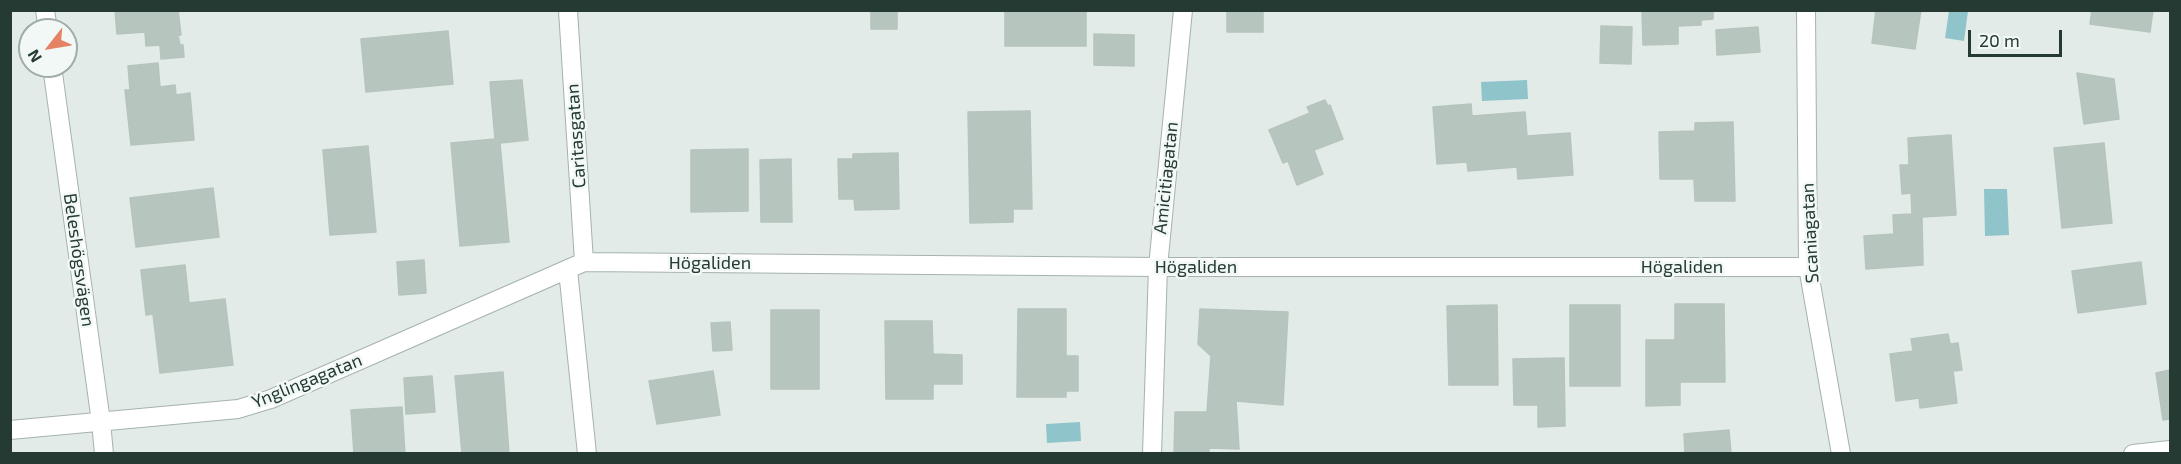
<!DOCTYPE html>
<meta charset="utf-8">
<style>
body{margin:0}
#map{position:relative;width:2181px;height:464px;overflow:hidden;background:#e2ebe7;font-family:"Exo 2",sans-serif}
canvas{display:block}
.frame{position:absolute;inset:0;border:12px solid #243a33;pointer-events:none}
.north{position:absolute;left:18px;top:18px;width:60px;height:60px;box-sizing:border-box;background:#f2f8f5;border:2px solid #a0aca7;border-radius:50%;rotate:239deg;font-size:16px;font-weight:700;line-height:24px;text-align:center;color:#243a33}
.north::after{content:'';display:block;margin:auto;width:21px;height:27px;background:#e58165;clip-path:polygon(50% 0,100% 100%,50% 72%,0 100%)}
.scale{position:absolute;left:1968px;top:30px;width:94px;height:27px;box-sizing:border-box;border:3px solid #243a33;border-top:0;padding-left:8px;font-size:18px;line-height:21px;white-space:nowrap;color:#243a33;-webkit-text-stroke:4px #f2f8f5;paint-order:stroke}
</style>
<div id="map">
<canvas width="2181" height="464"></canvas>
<div class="frame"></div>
<div class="north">N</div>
<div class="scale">20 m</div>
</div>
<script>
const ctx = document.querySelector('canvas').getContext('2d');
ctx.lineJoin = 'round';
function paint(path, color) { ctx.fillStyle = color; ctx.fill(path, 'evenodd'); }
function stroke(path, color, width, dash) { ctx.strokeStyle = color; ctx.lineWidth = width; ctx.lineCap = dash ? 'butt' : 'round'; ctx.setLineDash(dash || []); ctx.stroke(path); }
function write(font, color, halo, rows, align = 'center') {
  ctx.font = font + ' "Exo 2",sans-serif'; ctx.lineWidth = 5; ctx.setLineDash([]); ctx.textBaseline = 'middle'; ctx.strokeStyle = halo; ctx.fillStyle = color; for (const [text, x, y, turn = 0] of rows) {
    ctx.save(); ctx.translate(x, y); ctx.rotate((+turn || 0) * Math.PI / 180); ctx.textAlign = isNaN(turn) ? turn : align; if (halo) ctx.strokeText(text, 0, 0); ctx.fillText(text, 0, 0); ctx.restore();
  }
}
const water = new Path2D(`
 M1949 11H1968L1964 41 1945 38Z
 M1527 80 1528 99 1482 101 1481 82Z
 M1984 189H2007L2009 235 1985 236Z
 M1080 422 1081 441 1047 443 1046 424Z`);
const building = new Path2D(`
 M115 10H178L181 35H178L180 45H183L184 57 161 59 160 45 146 46 145 32 117 34Z
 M871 10H897V29H871Z
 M1005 10H1086V46H1005Z
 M1227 10H1263V32H1227Z
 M1642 10H1713V19L1701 20V25L1678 26V44L1643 45Z
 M1876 10H1921L1915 49 1872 43Z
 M2092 10H2153L2150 32 2090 24Z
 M1601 26 1632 27 1631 64 1600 63Z
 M1758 27 1760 52 1717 55 1716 30Z
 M448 31 453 84 366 92 361 39Z
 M1094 34 1134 35V66L1094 65Z
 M158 63 160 87 175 85 176 95 190 93 194 140 131 145 125 90H130L128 66Z
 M2077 73 2114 79 2119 119 2084 124Z
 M522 80 528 140 500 143 509 242 460 246 451 143 495 139 490 82Z
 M1325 100 1328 106 1330 105 1343 139 1314 150 1323 174 1297 185 1288 161 1283 163 1269 130 1310 113 1307 107Z
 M1471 104 1472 116 1525 112 1527 136 1570 133 1573 175 1518 179 1517 167 1468 171 1467 162 1437 164 1433 107Z
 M1030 111 1032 209H1013V222L970 223 968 112Z
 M1733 122 1735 201H1695L1694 179H1660L1659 132 1695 131V123Z
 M1951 135 1956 215 1922 217 1923 265 1866 269 1864 236 1894 234 1893 215 1912 214 1911 193 1902 194 1900 165H1909L1908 138Z
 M2104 143 2112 223 2062 228 2054 148Z
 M368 146 376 232 330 235 323 150Z
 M748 149V211L691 212V150Z
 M898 153 899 209 855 210 854 199H839L838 159H853V154Z
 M791 159 792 222H761L760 160Z
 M213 188 219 237 136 247 130 198Z
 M424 260 426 293 399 295 397 262Z
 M2141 262 2146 304 2078 313 2072 271Z
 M185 265 189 303 225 299 233 365 160 373 153 314 146 315 141 270Z
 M1675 304H1724L1725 382H1680V405L1646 406V340H1675Z
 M1497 305 1498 385H1449L1447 306Z
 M1570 305H1620V386H1570Z
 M1018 309H1066V356H1078V391H1066V397H1017Z
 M1200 309 1288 312 1283 405 1236 401 1239 449 1209 448V454H1174L1175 412H1207L1211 356 1198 344Z
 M771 310H819V389H771Z
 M885 321H932L933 354 962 355V384H933V399H886Z
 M730 322 732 350 713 351 711 323Z
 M1948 334 1950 344 1958 343 1962 370 1953 371 1957 403 1920 408 1919 398 1896 401 1890 354 1913 351 1911 339Z
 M1564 358 1565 426 1538 427V405H1514L1513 359Z
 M2170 370V419L2163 420 2156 373Z
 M713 371 720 415 657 424 649 381Z
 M503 372 509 454H462L455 376Z
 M432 376 435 412 406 414 404 378Z
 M402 407 405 454H354L351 410Z
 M1729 430 1731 454H1685L1684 434Z`);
const street = new Path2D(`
 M45 10 48 30
 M568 10 584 262
 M1806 10 1808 267 1841 454
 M52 66 101 422 104 454
 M568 270 587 454
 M10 430 238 409 271 399 584 262 1158 267H1808
 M1152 454 1158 267 1183 10
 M2133 454 2170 450`);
const streetNames = [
 ["Caritasgatan",576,136,-94],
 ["Amicitiagatan",1166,178,-84],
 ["Scaniagatan",1810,233,-93],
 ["Beleshögsvägen",79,260,82],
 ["Högaliden",710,263],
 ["Högaliden",1196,267],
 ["Högaliden",1682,267],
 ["Ynglingagatan",307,381,-22]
];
paint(water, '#8fc4cb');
paint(building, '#b7c5bf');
stroke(building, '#b5c4bd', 1.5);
stroke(street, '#a5b2ad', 20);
stroke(street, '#fff', 18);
write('18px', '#243a33', '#f2f8f5', streetNames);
</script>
